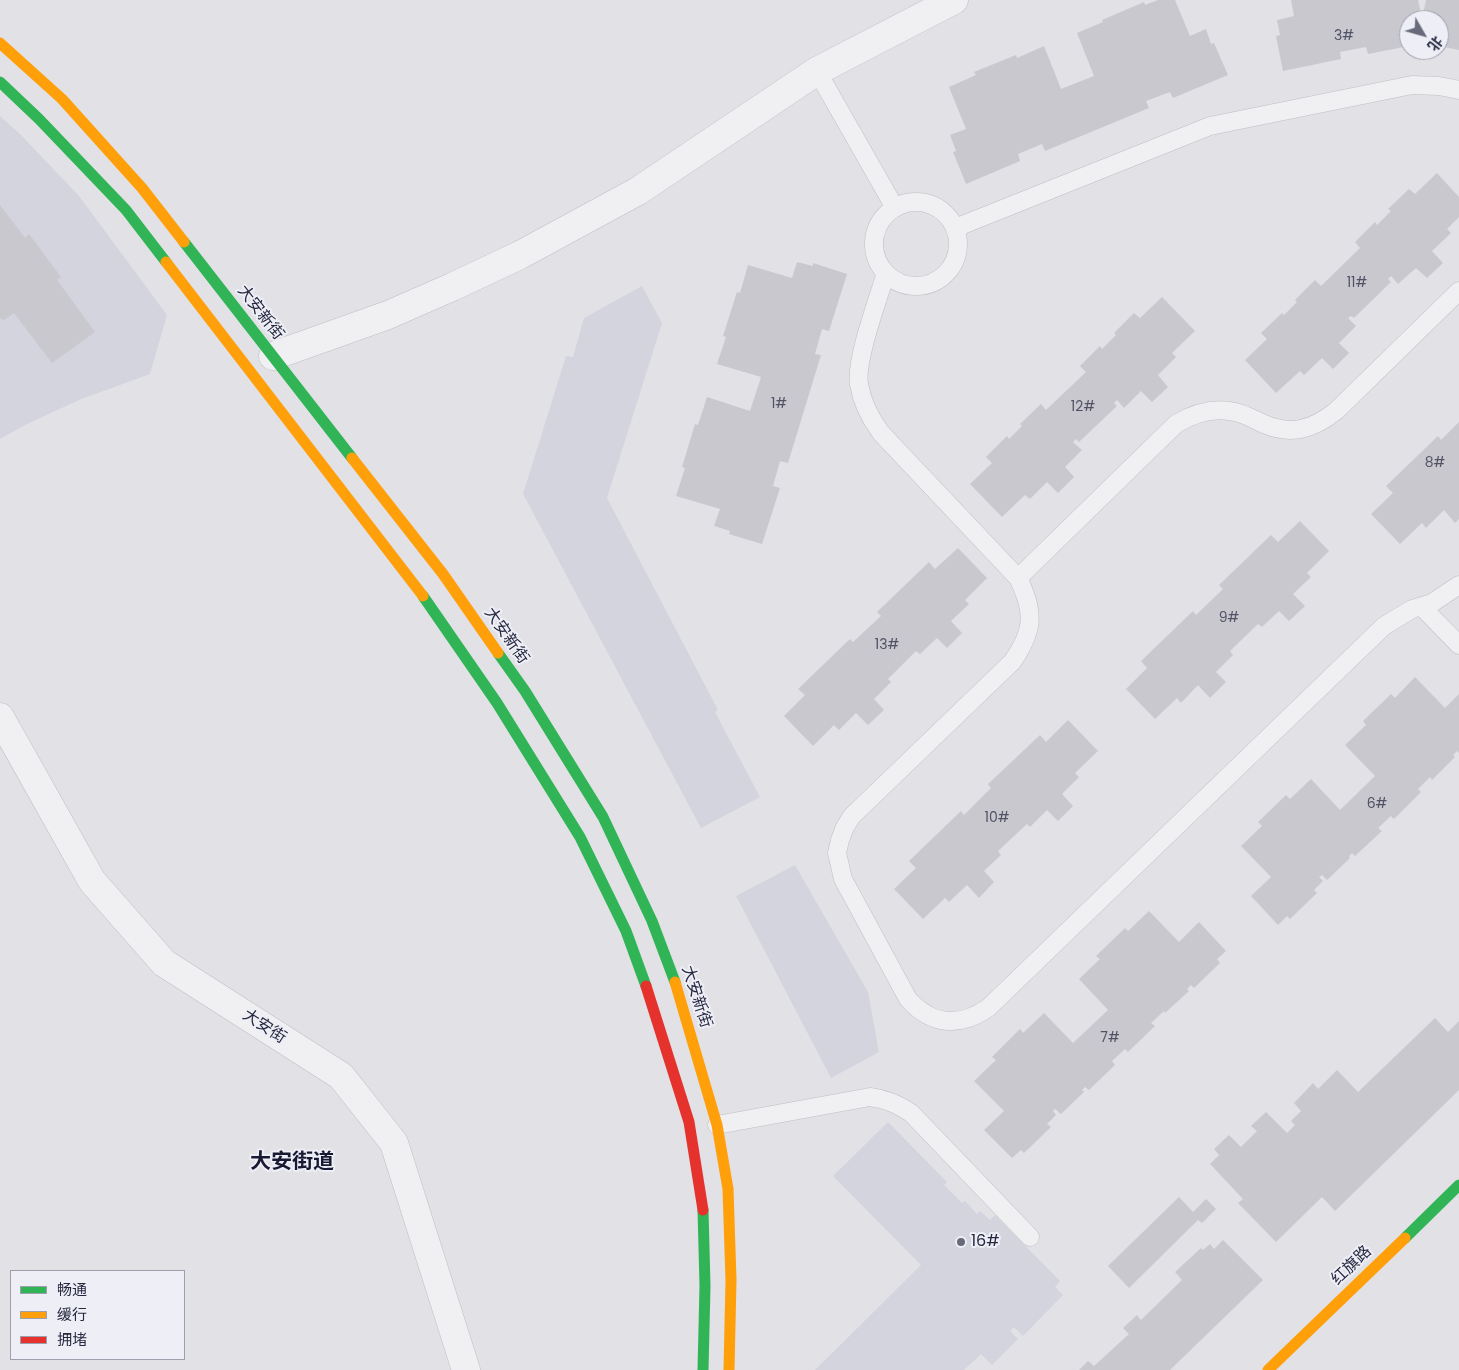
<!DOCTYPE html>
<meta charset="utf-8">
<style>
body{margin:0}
#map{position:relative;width:1459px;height:1370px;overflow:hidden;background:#e1e1e6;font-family:Poppins,"Noto Sans SC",sans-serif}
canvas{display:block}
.legend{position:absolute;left:10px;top:1270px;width:175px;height:90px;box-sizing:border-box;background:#eeeff6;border:1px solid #9e9fad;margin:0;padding:6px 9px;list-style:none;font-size:15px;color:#272840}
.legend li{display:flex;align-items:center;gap:10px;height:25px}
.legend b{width:25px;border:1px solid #9e9fad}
.north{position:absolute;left:1399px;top:10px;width:50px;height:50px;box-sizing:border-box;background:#eeeff6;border:1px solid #9e9fad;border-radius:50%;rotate:128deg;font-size:14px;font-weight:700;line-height:20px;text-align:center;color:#272840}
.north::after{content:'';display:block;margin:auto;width:18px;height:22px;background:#68697a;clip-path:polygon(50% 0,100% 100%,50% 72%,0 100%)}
</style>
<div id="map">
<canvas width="1459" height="1370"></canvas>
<ul class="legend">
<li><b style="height:6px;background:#30b455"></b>畅通</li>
<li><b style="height:6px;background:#ff9f0a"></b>缓行</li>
<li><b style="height:6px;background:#e5322d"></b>拥堵</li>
</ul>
<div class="north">北</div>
</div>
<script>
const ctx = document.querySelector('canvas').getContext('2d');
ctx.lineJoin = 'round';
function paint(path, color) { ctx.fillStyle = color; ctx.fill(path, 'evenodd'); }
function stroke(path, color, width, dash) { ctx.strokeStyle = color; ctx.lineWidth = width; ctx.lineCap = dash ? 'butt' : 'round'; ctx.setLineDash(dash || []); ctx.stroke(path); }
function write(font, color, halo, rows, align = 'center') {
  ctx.font = font + ' Poppins,"Noto Sans SC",sans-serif'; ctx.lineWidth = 4; ctx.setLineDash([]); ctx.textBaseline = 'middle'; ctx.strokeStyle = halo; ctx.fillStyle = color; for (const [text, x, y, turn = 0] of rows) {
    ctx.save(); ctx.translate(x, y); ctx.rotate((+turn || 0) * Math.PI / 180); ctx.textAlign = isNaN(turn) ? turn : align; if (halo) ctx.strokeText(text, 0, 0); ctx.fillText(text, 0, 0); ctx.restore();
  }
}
const built = new Path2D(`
 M0 116 22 136 79 196 167 315 150 374 79 400 25 425 0 439Z
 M642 286 662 323 607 498 718 710 715 712 760 797 701 828 523 494 566 356 573 357 584 318Z
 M795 865 868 992 879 1052 831 1078 736 896Z
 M888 1122 947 1182 944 1185 962 1203 965 1201 977 1214 980 1211 990 1220 995 1215 1060 1281 1055 1287 1063 1295 1023 1336 1014 1327 1010 1331 1018 1339 992 1365 981 1354 964 1370H815L921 1265 833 1176Z`);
const building = new Path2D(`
 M1158 0H1175L1190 36 1206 29 1211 44 1214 43 1228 75 1173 98 1170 92 1146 101 1149 108 1045 151 1042 144 1018 154 1020 161 966 184 953 152 956 151 950 135 966 129 949 87 976 75 974 72 1016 55 1017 58 1044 46 1061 89 1094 76 1077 33 1103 22 1102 20 1144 2 1145 5Z
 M1291 0H1418L1422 19 1426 0H1459V50L1439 46V20H1409V46L1368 54 1366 47 1340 52 1341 59 1283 71 1276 36 1280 35 1277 20 1294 16Z
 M1437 173 1459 197V217L1447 229 1451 233 1432 251 1443 263 1427 278 1416 268 1398 284 1391 276 1388 279 1391 282 1354 318 1351 316 1348 318 1356 326 1339 343 1349 353 1333 369 1322 358 1304 375 1300 371 1276 393 1245 360 1267 339 1261 333 1282 313 1284 315 1297 302 1295 300 1315 280 1321 286 1360 248 1355 242 1375 222 1377 225 1391 211 1388 209 1409 189 1415 194Z
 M0 205 25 238 29 234 61 277 57 280 95 332 52 363 14 313 4 320 0 318Z
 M797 262 813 266V263L847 274 829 331 822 329 815 354 821 355 788 463 780 461 773 486 780 488 762 544 729 534 730 531 714 526 720 509 676 496 685 468 682 467 695 424 698 425 707 397 750 411 761 377 717 364 726 337 723 336 737 292 740 293 748 265 792 278Z
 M1162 297 1195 331 1172 353 1176 357 1158 375 1168 387 1152 402 1141 391 1124 408 1117 400 1114 403 1117 406 1079 442 1076 439 1073 442 1082 450 1065 467 1074 477 1058 493 1047 482 1030 499 1025 495 1002 517 970 484 992 463 986 457 1007 436 1009 439 1022 426 1020 424 1041 404 1046 410 1086 372 1080 366 1100 346 1102 349 1116 335 1114 333 1134 313 1140 318Z
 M1459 422V519L1455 523 1444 510 1426 528 1422 523 1400 544 1371 514 1393 493 1386 486 1438 436 1441 440Z
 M1300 521 1329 551 1307 573 1311 577 1293 594 1305 606 1289 621 1279 611 1262 627 1258 624 1230 651 1233 655 1216 672 1226 682 1210 698 1198 685 1181 703 1177 698 1155 719 1126 689 1147 668 1141 661 1193 611 1196 615 1223 589 1219 585 1271 535 1278 542Z
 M958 548 987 578 965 600 969 604 951 621 962 633 947 648 937 638 920 654 916 651 888 679 891 682 874 699 884 710 868 725 856 713 839 730 834 725 813 746 784 716 805 695 798 689 850 639 853 642 881 616 877 612 929 562 935 569Z
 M1415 677 1445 708 1459 694V753L1457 751 1453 755 1455 757 1432 780 1430 777 1418 789 1421 792 1394 819 1391 816 1378 828 1382 831 1355 856 1352 853 1349 856 1350 858 1327 880 1322 875 1319 877 1323 881 1314 890 1317 893 1290 919 1287 916 1278 925 1251 896 1271 877 1241 846 1262 826 1258 822 1286 795 1290 799 1311 779 1340 810 1375 776 1345 745 1366 725 1363 721 1391 694 1395 698Z
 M1068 720 1098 751 1075 773 1079 777 1062 794 1073 806 1058 821 1047 810 1030 827 1027 824 998 851 1001 855 984 871 994 882 979 898 967 885 949 902 945 898 923 919 894 889 916 868 909 861 961 811 964 815 991 788 988 784 1040 735 1046 742Z
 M1149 911 1179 942 1199 922 1226 951 1217 959 1220 963 1194 988 1191 985 1187 989 1189 991 1165 1013 1164 1011 1151 1023 1155 1026 1128 1052 1125 1049 1112 1061 1115 1065 1089 1090 1085 1087 1082 1090 1084 1092 1061 1114 1055 1109 1053 1111 1056 1115 1047 1124 1051 1127 1024 1153 1021 1150 1012 1158 984 1130 1004 1111 974 1081 996 1060 992 1057 1020 1029 1023 1033 1044 1013 1073 1043 1108 1010 1079 979 1100 959 1096 956 1125 928 1128 931Z
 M1435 1018 1448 1032 1459 1021V1090L1335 1211 1322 1197 1276 1242 1238 1203 1243 1199 1210 1164 1219 1155 1214 1149 1229 1135 1241 1147 1257 1131 1251 1126 1266 1112 1287 1133 1295 1125 1291 1121 1301 1111 1294 1103 1313 1083 1318 1089 1337 1070 1358 1092Z
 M1179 1197 1193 1212 1206 1199 1216 1209 1202 1223 1198 1220 1129 1288 1108 1266Z
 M1223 1240 1263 1280 1170 1370H1079L1088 1361 1094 1366 1129 1334 1123 1328 1137 1315 1141 1320 1182 1280 1175 1272 1201 1248 1203 1250 1210 1244 1214 1249Z`);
const lane = new Path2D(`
 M817 71 895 208
 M874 244a42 42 0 1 1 84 0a42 42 0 1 1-84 0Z
 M955 228 1210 126 1412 85 1439 86 1459 90
 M886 273C878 299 855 361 859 384 862 403 870 418 881 433L1018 578C1035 612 1034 631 1012 662L852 816 845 827 840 840 837 853 843 879 908 999C931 1025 959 1028 988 1008L1384 626 1412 609 1432 603 1459 585
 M1018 578 1176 424C1194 413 1214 407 1235 412 1245 414 1255 420 1264 424 1292 436 1313 429 1336 411L1459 291
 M1422 607 1459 645
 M717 1125 870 1097C886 1099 897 1104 911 1113L1030 1237`);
const street = new Path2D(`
 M273 356 388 315 452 287 520 255 638 191 817 71 954 0
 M0 717 92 881 164 963 341 1076 394 1143 466 1370`);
const fast = new Path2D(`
 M0 82 39 119 126 210 166 262
 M184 242 352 458
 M423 596 497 703 580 837 626 931 646 986
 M498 653 525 691 603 817 652 921 675 982
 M1405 1238 1459 1185
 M703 1370 705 1286 703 1210`);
const slow = new Path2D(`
 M0 43 62 99 142 188 184 242
 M166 262 423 596
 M352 458 443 574 498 653
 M675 982 717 1125 728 1189 731 1280 729 1370
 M1268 1370 1405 1238`);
const jam = new Path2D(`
 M646 986 689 1122 703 1210`);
const markers = [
 [961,1242,5,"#68697a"]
];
const numberNames = [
 ["3#",1344,36],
 ["11#",1357,283],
 ["1#",779,404],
 ["12#",1083,407],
 ["8#",1435,463],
 ["9#",1229,618],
 ["13#",887,645],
 ["6#",1377,804],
 ["10#",997,818],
 ["7#",1110,1038]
];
const streetNames = [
 ["大安新街",260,313,52],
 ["大安新街",506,636,55],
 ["大安新街",696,997,72],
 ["大安街",264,1027,33],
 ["红旗路",1352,1266,-44]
];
const poiNames = [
 ["16#",971,1242]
];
const districtNames = [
 ["大安街道",292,1163]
];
paint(built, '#d4d4df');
paint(building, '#c8c8ce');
stroke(lane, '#bebec4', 19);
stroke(street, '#bebec4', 29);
stroke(lane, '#f0f0f3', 18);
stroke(street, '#f0f0f3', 28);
stroke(fast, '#30b455', 11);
stroke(slow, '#ff9f0a', 11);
stroke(jam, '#e5322d', 11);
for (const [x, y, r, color] of markers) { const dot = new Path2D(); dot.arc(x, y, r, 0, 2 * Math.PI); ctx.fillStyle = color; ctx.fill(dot); stroke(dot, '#eeeff6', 2); }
write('14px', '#515265', null, numberNames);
write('16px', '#272840', '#eeeff6', streetNames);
write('16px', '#272840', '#eeeff6', poiNames, 'left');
write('bold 21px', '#191a31', '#eeeff6', districtNames);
</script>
